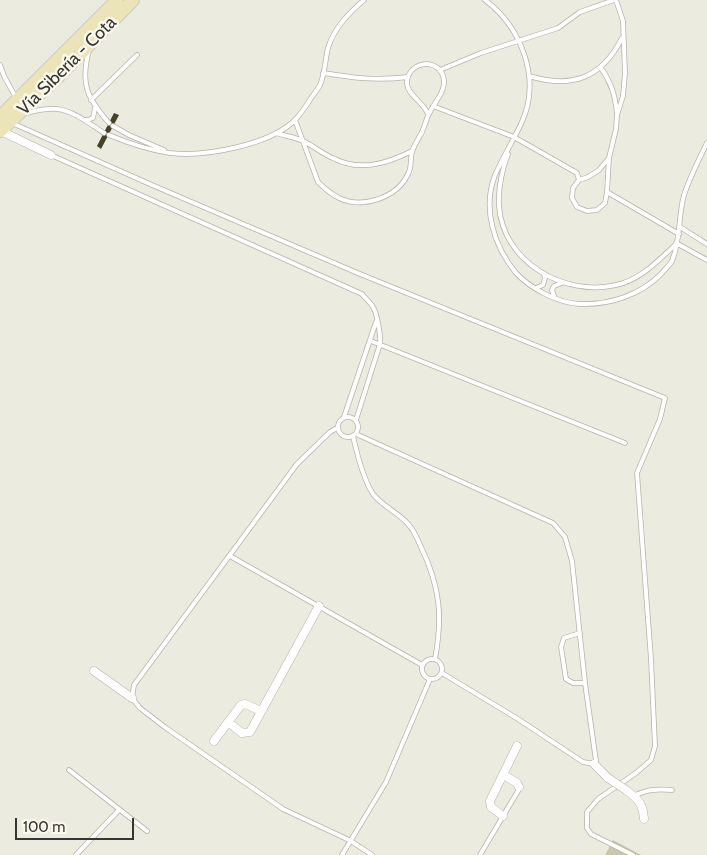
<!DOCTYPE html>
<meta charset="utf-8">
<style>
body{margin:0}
#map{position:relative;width:707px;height:855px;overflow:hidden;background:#ecebe0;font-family:Cabin,sans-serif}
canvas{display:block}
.scale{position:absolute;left:15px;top:818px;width:119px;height:22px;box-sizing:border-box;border:2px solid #363531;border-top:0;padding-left:6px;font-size:15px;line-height:18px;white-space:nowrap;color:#363531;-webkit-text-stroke:4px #faf8ed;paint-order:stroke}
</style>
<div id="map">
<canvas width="707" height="855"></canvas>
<div class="scale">100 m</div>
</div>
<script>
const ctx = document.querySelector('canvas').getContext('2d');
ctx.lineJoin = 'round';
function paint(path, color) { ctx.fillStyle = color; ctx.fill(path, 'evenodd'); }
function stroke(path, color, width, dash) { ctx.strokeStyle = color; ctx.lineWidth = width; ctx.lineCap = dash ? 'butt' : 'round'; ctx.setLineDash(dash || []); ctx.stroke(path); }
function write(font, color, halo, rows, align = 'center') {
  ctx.font = font + ' Cabin,sans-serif'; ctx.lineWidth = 5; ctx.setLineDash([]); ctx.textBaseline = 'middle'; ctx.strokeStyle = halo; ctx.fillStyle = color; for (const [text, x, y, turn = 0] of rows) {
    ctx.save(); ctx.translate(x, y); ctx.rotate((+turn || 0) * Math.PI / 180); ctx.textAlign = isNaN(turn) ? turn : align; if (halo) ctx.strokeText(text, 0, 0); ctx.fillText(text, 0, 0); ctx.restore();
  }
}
const green = new Path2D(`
 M613 840 641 855H605Z`);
const building = new Path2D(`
 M114 113 119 115 101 149 97 146Z`);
const service = new Path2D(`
 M485 0C522 28 542 80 521 124 513 141 503 157 495 175 482 209 494 246 516 273 531 289 558 303 580 304 610 305 641 295 662 273 665 269 670 265 672 261 681 240 678 216 684 195 690 177 699 159 707 143
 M89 50C80 84 87 98 109 123
 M0 65 4 76 16 98
 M601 68C611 82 615 95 617 113
 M440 70 481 53 558 28 580 12 614 0
 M323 73C355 78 375 81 408 77
 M529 76C572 89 602 78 622 38
 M91 100 137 55
 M433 106 514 137 577 173 579 180
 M25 113C35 111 46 108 57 109 74 111 90 124 104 133
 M84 120H88L93 118 95 108
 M295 120 318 182C324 188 331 194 339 198 362 209 397 198 408 174 412 167 410 159 412 152 414 145 419 138 422 132 425 126 426 119 429 114 434 102 448 90 443 76 436 56 406 63 407 84 408 95 423 102 428 114
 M12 123 152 185 360 274 665 398 660 419 637 473 651 659 655 746 651 760 636 773 598 799 587 812V828L591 834 633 855
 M113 126 129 135 164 150
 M276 133C285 136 296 137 305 142 315 147 324 155 335 159 361 172 388 163 412 151
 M109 135C128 143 149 150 170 153 205 157 271 145 296 119 301 113 307 105 311 98 314 94 318 89 320 85 325 74 325 60 328 48 334 28 349 13 364 0
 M508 154C502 170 498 187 499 206 503 262 564 297 616 285 640 280 658 261 675 245
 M51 155 362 294C365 298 370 302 373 307 377 313 381 336 380 344L356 420
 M609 158 599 170 588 177 579 180 573 188 572 198 577 207 587 211 597 210 605 203 607 192 609 158 616 129 617 115 623 96 625 73 623 21 616 0
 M607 192 679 234
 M680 227 707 244
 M676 243 707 260
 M536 288 543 285 545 278 544 274
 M554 296 552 290 554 286 562 283
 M371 341 625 443
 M338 427a10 10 0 1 1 20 0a10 10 0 1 1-20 0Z
 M344 417 376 322
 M337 428 330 432 297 464 134 685 132 698 140 708 166 728 283 809 351 841 372 855
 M356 434 553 523 565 537 572 561 585 683 596 761 594 764 583 762 518 719 442 673
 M353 436C357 454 363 479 373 494 382 506 399 513 408 524 414 530 418 540 421 547 440 586 443 617 435 659
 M230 556 422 665
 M580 633 564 638 561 647 566 679 573 683H585
 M422 669a10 10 0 1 1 20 0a10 10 0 1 1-20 0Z
 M69 770 147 831
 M634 796C647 789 658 789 672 790
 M76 855 119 810
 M342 855 386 782 430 679
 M480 855 518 791 519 787`);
const minor = new Path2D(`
 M1 131 51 155
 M94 671 132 698
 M228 722 242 733 250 732 319 606
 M214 741 241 705 245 704 261 711
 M594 764 608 778
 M504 775 517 783 519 787
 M626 790C638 799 643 803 644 819
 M503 816 491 807 490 801 517 746`);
const primary = new Path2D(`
 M0 117 117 0
 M0 131 57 78 133 0`);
const minorBridge = new Path2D(`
 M608 778 626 790`);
const streetNames = [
 ["Vía Sibería - Cota",67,66,-45]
];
paint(green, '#cac6aa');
paint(building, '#464226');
stroke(service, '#b5b3a9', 5.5);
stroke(minor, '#b5b3a9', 9);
stroke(primary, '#cbcac9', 14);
stroke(service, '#fff', 4);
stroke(minor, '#fff', 8);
stroke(primary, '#ebe4b8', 12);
stroke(minorBridge, '#b5b3a9', 9, []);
stroke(minorBridge, '#fff', 8);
write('18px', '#363531', '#faf8ed', streetNames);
</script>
